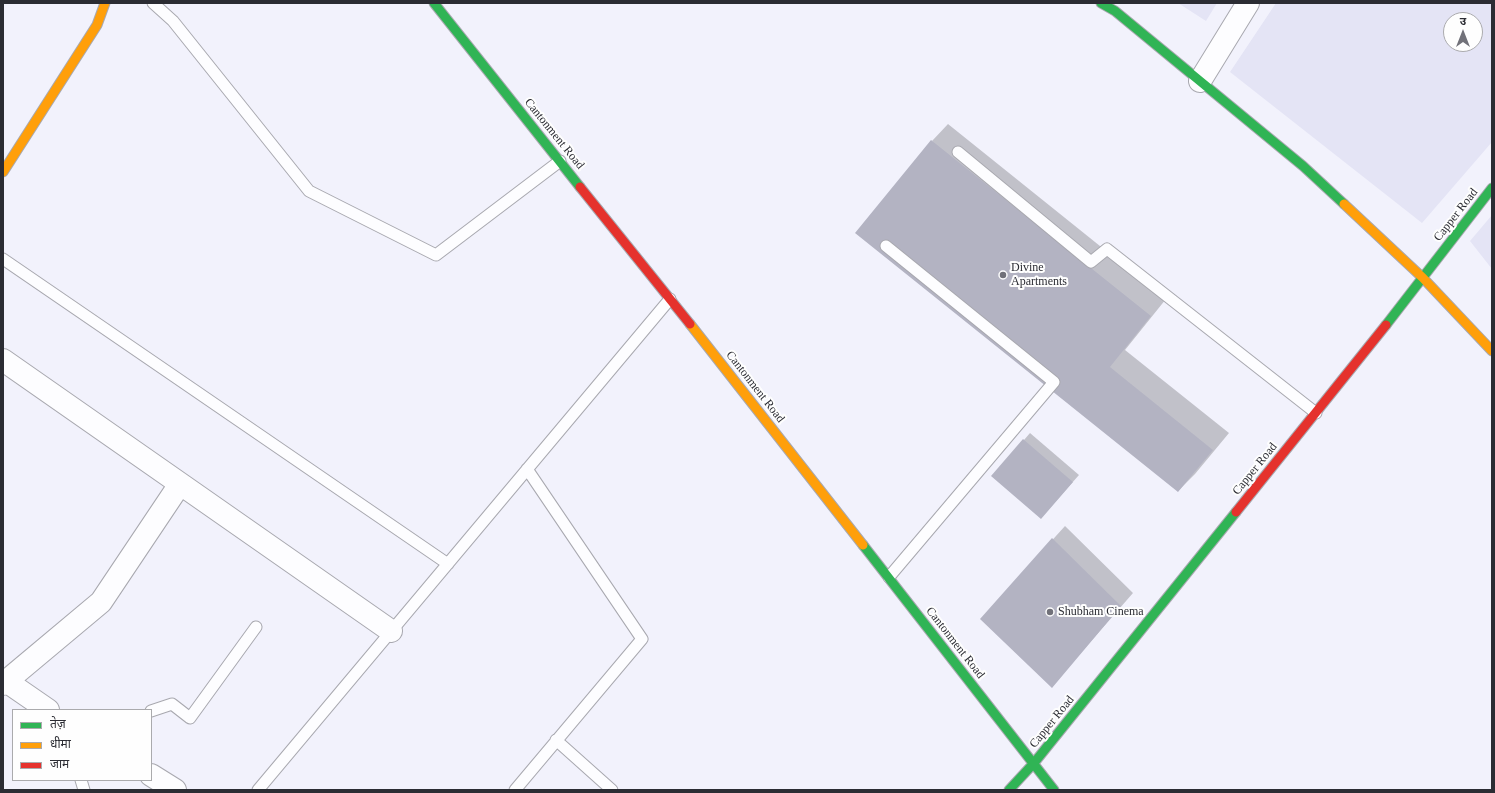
<!DOCTYPE html>
<meta charset="utf-8">
<style>
body{margin:0}
#map{position:relative;width:1495px;height:793px;overflow:hidden;background:#f2f2fc;font-family:"Times New Roman","Noto Sans Devanagari",serif}
canvas{display:block}
.frame{position:absolute;inset:0;border:4px solid #2b2c33;pointer-events:none}
.legend{position:absolute;left:12px;top:709px;width:140px;height:72px;box-sizing:border-box;background:#fefefe;border:1px solid #aaaaad;margin:0;padding:5px 7px;list-style:none;font-size:12px;color:#2b2c33}
.legend li{display:flex;align-items:center;gap:8px;height:20px}
.legend b{width:20px;border:1px solid #aaaaad}
.north{position:absolute;left:1443px;top:12px;width:40px;height:40px;box-sizing:border-box;background:#fefefe;border:1px solid #aaaaad;border-radius:50%;rotate:0deg;font-size:11px;font-weight:700;line-height:16px;text-align:center;color:#2b2c33}
.north::after{content:'';display:block;margin:auto;width:14px;height:18px;background:#717179;clip-path:polygon(50% 0,100% 100%,50% 72%,0 100%)}
</style>
<div id="map">
<canvas width="1495" height="793"></canvas>
<div class="frame"></div>
<ul class="legend">
<li><b style="height:5px;background:#30b455"></b>तेज़</li>
<li><b style="height:5px;background:#ff9f0a"></b>धीमा</li>
<li><b style="height:5px;background:#e5322d"></b>जाम</li>
</ul>
<div class="north">उ</div>
</div>
<script>
const ctx = document.querySelector('canvas').getContext('2d');
ctx.lineJoin = 'round';
function paint(path, color) { ctx.fillStyle = color; ctx.fill(path, 'evenodd'); }
function stroke(path, color, width, dash) { ctx.strokeStyle = color; ctx.lineWidth = width; ctx.lineCap = dash ? 'butt' : 'round'; ctx.setLineDash(dash || []); ctx.stroke(path); }
function write(font, color, halo, rows, align = 'center') {
  ctx.font = font + ' "Times New Roman",serif'; ctx.lineWidth = 4; ctx.setLineDash([]); ctx.textBaseline = 'middle'; ctx.strokeStyle = halo; ctx.fillStyle = color; for (const [text, x, y, turn = 0] of rows) {
    ctx.save(); ctx.translate(x, y); ctx.rotate((+turn || 0) * Math.PI / 180); ctx.textAlign = isNaN(turn) ? turn : align; if (halo) ctx.strokeText(text, 0, 0); ctx.fillText(text, 0, 0); ctx.restore();
  }
}
const built = new Path2D(`
 M1178 3H1217L1206 21Z
 M1276 3H1492V142L1422 223 1230 72ZM1451 20H1475V44H1451Z
 M1492 215V269L1470 241Z`);
const shadow = new Path2D(`
 M948 124 1166 299 1125 350 1229 433 1195 474 1178 491 932 141Z
 M1030 433 1079 475 1041 518 993 476Z
 M1065 526 1133 593 1052 686 981 619Z`);
const building = new Path2D(`
 M931 140 1151 316 1110 367 1213 450 1178 492 855 233Z
 M1023 439 1073 482 1041 519 991 476Z
 M1052 538 1121 606 1052 688 980 619Z`);
const lane = new Path2D(`
 M153 3 173 21 309 191 436 255 560 161
 M958 152 1091 262 1107 249 1316 413
 M886 246 1054 382 889 577
 M3 259 448 564
 M151 711 172 704 190 718 256 627
 M556 740 612 790
 M81 780 84 790
 M258 790 670 299
 M515 790 642 639 527 469`);
const street = new Path2D(`
 M1200 81 1248 3
 M3 360 391 631
 M6 681 48 710
 M3 684 101 602 180 484
 M151 775 175 790`);
const fast = new Path2D(`
 M434 3 580 187
 M1101 3 1115 11 1303 166 1344 204
 M1386 325 1492 188
 M863 545 1054 790
 M1009 790 1034 763 1236 512`);
const slow = new Path2D(`
 M3 172 97 25 105 3
 M1344 204 1423 278 1492 351
 M690 324 863 545`);
const jam = new Path2D(`
 M580 187 690 324
 M1236 512 1386 325`);
const markers = [
 [1003,275,4,"#717179"],
 [1050,612,4,"#717179"]
];
const streetNames = [
 ["Cantonment Road",554,134,51],
 ["Capper Road",1456,215,-52],
 ["Cantonment Road",755,387,52],
 ["Capper Road",1255,469,-51],
 ["Cantonment Road",955,643,52],
 ["Capper Road",1052,722,-51]
];
const poiNames = [
 ["Divine",1011,268],
 ["Apartments",1011,282],
 ["Shubham Cinema",1058,612]
];
paint(built, '#e4e4f5');
paint(shadow, '#0003');
paint(building, '#b3b3c2');
stroke(lane, '#a8a8af', 13);
stroke(street, '#a8a8af', 24);
stroke(fast, '#a8a8af', 11);
stroke(slow, '#a8a8af', 11);
stroke(jam, '#a8a8af', 11);
stroke(lane, '#fdfdff', 11);
stroke(street, '#fdfdff', 22);
stroke(fast, '#30b455', 9);
stroke(slow, '#ff9f0a', 9);
stroke(jam, '#e5322d', 9);
for (const [x, y, r, color] of markers) { const dot = new Path2D(); dot.arc(x, y, r, 0, 2 * Math.PI); ctx.fillStyle = color; ctx.fill(dot); stroke(dot, '#fefefe', 1.5); }
write('12px', '#2b2c33', '#fefefe', streetNames);
write('12px', '#2b2c33', '#fefefe', poiNames, 'left');
</script>
